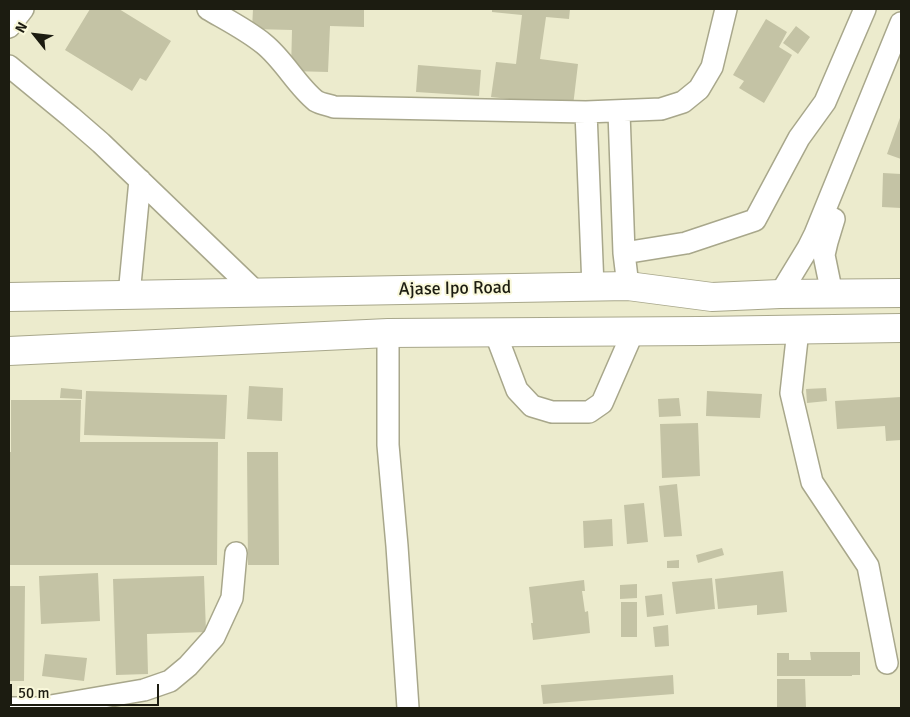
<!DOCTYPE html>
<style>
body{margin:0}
#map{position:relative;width:910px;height:717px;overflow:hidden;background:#ecebcd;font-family:Signika,sans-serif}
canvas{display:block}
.frame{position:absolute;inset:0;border:10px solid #1c1c11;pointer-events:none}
.north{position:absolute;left:10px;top:10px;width:50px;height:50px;-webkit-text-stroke:4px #f9f8da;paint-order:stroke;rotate:299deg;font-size:14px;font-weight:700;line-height:20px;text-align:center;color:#1c1c11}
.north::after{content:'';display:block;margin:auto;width:18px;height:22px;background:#1c1c11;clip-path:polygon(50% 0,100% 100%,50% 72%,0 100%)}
.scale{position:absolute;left:10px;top:684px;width:149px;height:22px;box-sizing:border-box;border:2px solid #1c1c11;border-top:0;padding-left:6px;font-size:15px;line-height:18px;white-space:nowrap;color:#1c1c11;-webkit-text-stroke:4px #f9f8da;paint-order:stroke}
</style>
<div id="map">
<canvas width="910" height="717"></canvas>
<div class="frame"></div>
<div class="north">N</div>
<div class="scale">50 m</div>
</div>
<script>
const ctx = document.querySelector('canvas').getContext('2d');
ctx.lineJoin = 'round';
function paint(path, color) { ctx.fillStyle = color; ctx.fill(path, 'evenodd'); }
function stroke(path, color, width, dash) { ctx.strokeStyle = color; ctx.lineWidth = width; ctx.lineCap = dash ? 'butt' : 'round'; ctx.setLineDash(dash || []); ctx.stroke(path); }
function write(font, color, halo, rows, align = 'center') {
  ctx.font = font + ' Signika,sans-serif'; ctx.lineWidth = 4; ctx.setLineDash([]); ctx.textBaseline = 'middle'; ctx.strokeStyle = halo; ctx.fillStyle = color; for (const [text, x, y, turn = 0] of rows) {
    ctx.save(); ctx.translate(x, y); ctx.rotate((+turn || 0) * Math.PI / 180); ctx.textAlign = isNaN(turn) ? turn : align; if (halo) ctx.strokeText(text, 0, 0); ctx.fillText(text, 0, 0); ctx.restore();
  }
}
const building = new Path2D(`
 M90 9H119L171 41 146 81 140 78 132 91 65 50Z
 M253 9H364V27L330 26 328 72 291 71 292 30 252 29Z
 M492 9H570L569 19 546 17 540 59 578 64 573 106 491 97 496 62 516 64 522 15 492 12Z
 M766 19 787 32 779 47 792 55 764 103 739 88 744 81 733 75Z
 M796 26 810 37 798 54 783 43Z
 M418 65 481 70 479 96 416 92Z
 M901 115V159L887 154Z
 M883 173 901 174V208L882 207Z
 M249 386 283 388 282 421 247 419Z
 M61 388 82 390V399L60 398Z
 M826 388 827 401 807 403 806 389Z
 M86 391 227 395 225 439 84 435Z
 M707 391 762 394 760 418 706 416Z
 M901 397V440L886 441 885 426 837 429 835 401Z
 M679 398 681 416 659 417 658 399Z
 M11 400H81L80 442H218L217 565H9V452H11Z
 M698 423 700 476 662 478 660 424Z
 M247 452H278L279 565H248Z
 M677 484 682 536 664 537 659 486Z
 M644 503 648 542 627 544 624 505Z
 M612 519 613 546 584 548 583 521Z
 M722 548 724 555 698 563 696 555Z
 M679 560V568H667V561Z
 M783 571 787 612 757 615V605L718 609 715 579Z
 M98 573 100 621 41 624 39 576Z
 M204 576 206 632 147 634 148 674 116 675 113 579Z
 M712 578 715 609 676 614 672 582Z
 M584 580 585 591H582L585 612 588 611 590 633 533 640 531 623H533L529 587Z
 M637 584V598L620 599V585Z
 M9 586H25L24 681H9Z
 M662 594 664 615 647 617 645 596Z
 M621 602H637V637H621Z
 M668 625 669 646 655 647 653 627Z
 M810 652H860V675H852V676H777V653H789V660H811Z
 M45 654 87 658 84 681 42 676Z
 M673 675 674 694 543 704 541 685Z
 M777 679H805L806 708H777Z`);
const minor = new Path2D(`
 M208 9C227 20 247 30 264 44 284 60 297 86 316 101 321 104 329 105 334 107L586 112 661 109 683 102 699 89 712 67 726 9
 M9 27 23 9
 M9 66 71 117 101 143 256 292
 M586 112 593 287
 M619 112 624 253 628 286
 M624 253 686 243 755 220 799 138 825 102 865 9
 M780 294 808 248 815 234 901 23
 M832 294 824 255 827 242 834 219
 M129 295 140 180
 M798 330 791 393 812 482 868 566 887 663
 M495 332 517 390 532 406 552 412H589L602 403 633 332
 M388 333V445L397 546 408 708
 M9 708H39L144 690 170 681 188 666 214 637 232 598 236 553`);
const highway = new Path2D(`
 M9 297 628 286 712 297 780 294 901 293
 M9 351 388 333 700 331 901 328`);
const streetNames = [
 ["Ajase Ipo Road",455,289,-1]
];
paint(building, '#c4c3a5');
stroke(minor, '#a8a78b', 24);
stroke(highway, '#a8a78b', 30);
stroke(minor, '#fff', 21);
stroke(highway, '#fff', 28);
write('18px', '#1c1c11', '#f9f8da', streetNames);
</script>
